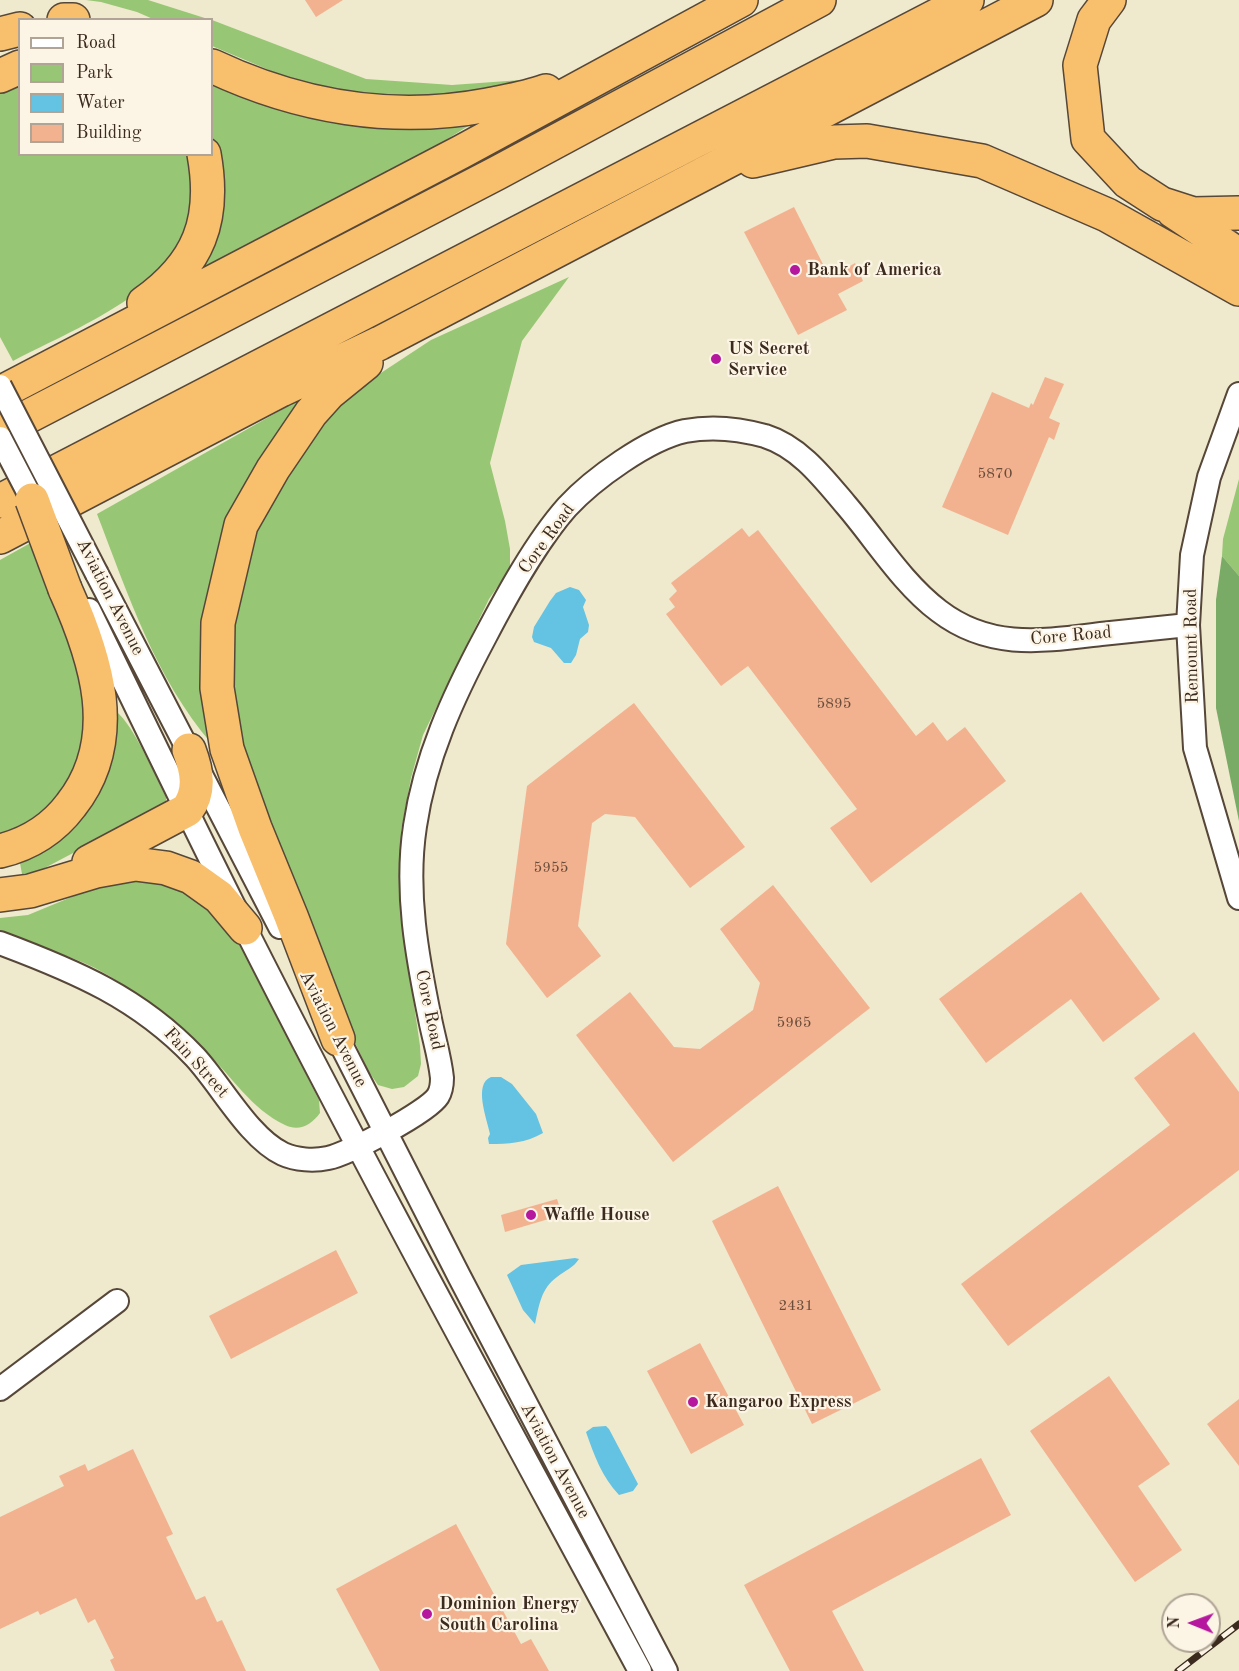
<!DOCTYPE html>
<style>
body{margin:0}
#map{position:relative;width:1239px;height:1671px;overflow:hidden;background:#efe9cd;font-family:"Old Standard TT",serif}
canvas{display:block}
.legend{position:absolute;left:18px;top:18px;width:195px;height:138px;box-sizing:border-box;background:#fcf5e5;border:2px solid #afa495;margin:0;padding:8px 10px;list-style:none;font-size:18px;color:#3b2a1e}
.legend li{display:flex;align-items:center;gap:12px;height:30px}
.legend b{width:30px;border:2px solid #afa495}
.north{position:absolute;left:1161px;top:1593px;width:60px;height:60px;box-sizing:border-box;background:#fcf5e5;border:2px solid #afa495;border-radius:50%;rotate:271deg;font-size:16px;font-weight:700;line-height:24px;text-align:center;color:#3b2a1e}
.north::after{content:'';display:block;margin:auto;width:21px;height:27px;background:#b5179e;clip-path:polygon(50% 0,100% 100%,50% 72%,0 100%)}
</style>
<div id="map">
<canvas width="1239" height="1671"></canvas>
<ul class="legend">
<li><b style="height:8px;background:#fff"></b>Road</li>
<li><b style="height:16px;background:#97c675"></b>Park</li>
<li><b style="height:16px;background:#64c2e2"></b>Water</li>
<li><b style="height:16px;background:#f2b290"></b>Building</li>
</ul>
<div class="north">N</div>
</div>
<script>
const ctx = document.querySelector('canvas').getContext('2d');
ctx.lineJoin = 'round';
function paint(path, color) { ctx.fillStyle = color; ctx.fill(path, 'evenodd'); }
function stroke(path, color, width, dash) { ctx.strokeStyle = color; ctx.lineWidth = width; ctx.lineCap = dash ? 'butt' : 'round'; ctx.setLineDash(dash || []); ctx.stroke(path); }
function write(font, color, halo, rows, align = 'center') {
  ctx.font = font + ' "Old Standard TT",serif'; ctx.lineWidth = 4.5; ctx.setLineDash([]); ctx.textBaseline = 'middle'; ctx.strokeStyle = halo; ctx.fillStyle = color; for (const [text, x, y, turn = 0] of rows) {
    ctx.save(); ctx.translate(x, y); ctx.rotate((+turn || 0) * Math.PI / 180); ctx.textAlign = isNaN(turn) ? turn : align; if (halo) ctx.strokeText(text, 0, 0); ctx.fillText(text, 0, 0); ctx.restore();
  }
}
const green = new Path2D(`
 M86 0H148L211 20 153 19 137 12 101 2Z
 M212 20 366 79 452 85 521 80 496 89 437 99H360L295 81 212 46Z
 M212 78 473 123 404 166 197 275 214 145 212 140Z
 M19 80 20 154 191 155C193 166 197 179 197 191 194 285 83 324 13 361L0 337V92Z
 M569 277 522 341 490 463 505 521 510 549V569L489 599 423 735 411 778 401 831 400 908 420 1046 421 1064 418 1076 404 1087 392 1089 378 1085 369 1072 348 1028 238 746 231 700 233 621 245 554 277 488 315 430 352 392 431 340Z
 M329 383 252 482 212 744C155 678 128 594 97 514Z
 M1239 479V576L1222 556 1223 539Z
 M34 541 77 656 88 721 77 768 46 813 0 835V560Z
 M116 711C136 729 153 772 166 797V802L164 805 39 871 22 874 20 863 51 848V842Z
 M121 879 173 882 222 916 242 949 319 1100 320 1113C311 1125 299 1132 285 1125 251 1109 232 1076 205 1051 171 1020 135 989 95 968 67 954 30 944 0 933V918L28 915 103 884Z`);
const forest = new Path2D(`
 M1222 556 1239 576V821L1216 708V600Z`);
const water = new Path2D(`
 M570 587 579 590 586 600 583 607 589 625 588 632 580 639 576 655 571 663H564L551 648 534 642 532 637 534 627 550 601 556 593Z
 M491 1077H501L512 1084 536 1114 543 1133C526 1143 508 1144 489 1144L488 1138 490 1134C487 1119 473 1084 491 1077Z
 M575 1258 579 1259C573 1268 566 1270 557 1277 541 1288 539 1306 535 1324L523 1310 507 1275 521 1265Z
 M606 1426 609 1429 638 1484 633 1491 619 1495C602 1477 594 1455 586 1432L593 1427Z`);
const building = new Path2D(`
 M305 0H343L316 17Z
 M794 207 830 278 855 263 863 281 838 294 847 310 798 335 744 232Z
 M1045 377 1064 384 1049 418 1060 423 1054 440 1049 437 1008 535 942 507 992 392 1029 408 1031 403 1033 405Z
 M742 528 749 537 758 530 916 736 933 722 947 741 965 727 1006 781 871 883 830 828 857 809 748 666 721 686 666 614 675 607 669 599 677 591 671 583Z
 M634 703 745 847 690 888 635 817 605 814 592 823 578 926 601 956 547 998 506 944 527 786Z
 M773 885 870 1008 673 1162 576 1035 630 992 674 1047 700 1049 753 1010 760 983 720 929Z
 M1081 892 1160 999 1103 1042 1071 999 986 1063 939 999Z
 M1194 1032 1239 1092V1170L1008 1346 961 1284 1170 1125 1134 1078Z
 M778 1186 881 1390 812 1424 712 1221Z
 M557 1199 562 1215 505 1232 501 1215Z
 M336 1250 358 1293 231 1359 209 1316Z
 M700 1343 744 1425 691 1454 647 1371Z
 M1109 1376 1170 1464 1138 1486 1182 1550 1135 1582 1030 1431Z
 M1239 1399V1466L1207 1424Z
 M133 1449 173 1534 166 1537 196 1600 205 1596 217 1622 222 1620 246 1671H115L110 1660 114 1658 95 1619 88 1623 76 1598 40 1615 38 1611 0 1629V1517L64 1486 59 1476 85 1464 88 1471Z
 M981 1458 1011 1515 832 1611 864 1671H790L744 1585Z
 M456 1524 521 1644 531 1639 549 1671H380L336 1589Z`);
const minor = new Path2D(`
 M1239 394 1209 477 1192 555 1188 625 1195 748 1239 898
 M97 574 280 927
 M89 610C141 716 192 823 245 928 372 1179 507 1424 640 1671
 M0 943C75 971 139 998 195 1057 221 1085 249 1138 283 1154 296 1160 314 1161 328 1158 348 1154 428 1112 438 1096 441 1091 442 1084 442 1078 440 1058 434 1039 430 1019 417 956 405 891 415 826 425 758 453 697 485 637 507 595 536 542 567 507 593 479 648 439 685 431 711 426 740 429 765 436 800 447 824 479 846 505 876 540 902 583 939 611 990 650 1043 641 1101 634 1130 631 1159 628 1188 625
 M331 1025 459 1276 666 1671
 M0 1389 117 1301`);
const highway = new Path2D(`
 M1109 0 1094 20 1080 65 1088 139 1128 182 1162 204 1193 214 1239 213
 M64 20H73
 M0 34 20 29
 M212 66C299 107 393 123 488 105 507 101 527 98 546 91
 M0 76 20 67
 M753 161 834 142 867 141 982 161 1107 215 1239 289
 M1173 211 1239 255
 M144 303C199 264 216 220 204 154
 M0 393 461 152 741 0
 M0 431 497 173 819 0
 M0 501 967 0
 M0 537 281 390 380 343 1036 0
 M0 851C29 844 53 829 71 805 123 739 96 658 65 589
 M89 862 187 810C201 791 197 771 189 750
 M0 895 30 891 96 871 135 864 166 868 191 877 219 897 245 928
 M338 1039 291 916 255 828 227 749 217 688 218 623 241 525 273 469 311 413 329 393 366 363`);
const rail = new Path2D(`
 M1178 1671 1239 1624`);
const minorBridge = new Path2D(`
 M0 386 97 574
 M0 438 38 511`);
const highwayBridge = new Path2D(`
 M32 500 65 589`);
const markers = [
 [795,270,6,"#b5179e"],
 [716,359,6,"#b5179e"],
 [531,1215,6,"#b5179e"],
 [693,1402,6,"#b5179e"],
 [427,1614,6,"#b5179e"]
];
const numberNames = [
 ["5870",995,474],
 ["5895",834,704],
 ["5955",551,868],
 ["5965",794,1023],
 ["2431",796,1306]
];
const poiNames = [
 ["Bank of America",807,270],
 ["US Secret",728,349],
 ["Service",728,370],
 ["Waffle House",543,1215],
 ["Kangaroo Express",705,1402],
 ["Dominion Energy",439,1604],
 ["South Carolina",439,1625]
];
const streetNames = [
 ["Core Road",547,539,-54],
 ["Aviation Avenue",110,597,63],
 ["Core Road",1071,636,-5],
 ["Remount Road",1192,646,-91],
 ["Core Road",429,1010,78],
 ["Aviation Avenue",333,1029,63],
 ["Fain Street",196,1063,48],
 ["Aviation Avenue",555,1461,62]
];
paint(green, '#97c675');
paint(forest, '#79ab66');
paint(water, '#64c2e2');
paint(building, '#f2b290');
stroke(minor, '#564738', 26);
stroke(highway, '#564738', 36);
stroke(minor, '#fff', 22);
stroke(highway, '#f8bf6c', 33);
stroke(rail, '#3b2a1e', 7);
stroke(rail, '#fcf5e5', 4.5, [14]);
stroke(minorBridge, '#564738', 26, []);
stroke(highwayBridge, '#564738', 36, []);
stroke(minorBridge, '#fff', 22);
stroke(highwayBridge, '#f8bf6c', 33);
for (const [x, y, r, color] of markers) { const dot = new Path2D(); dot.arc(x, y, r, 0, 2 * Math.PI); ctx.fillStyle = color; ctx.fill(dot); stroke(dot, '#fcf5e5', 2); }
write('15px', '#694c3a', null, numberNames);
write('bold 18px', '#3b2a1e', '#fcf5e5', poiNames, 'left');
write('18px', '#3b2a1e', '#fcf5e5', streetNames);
</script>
